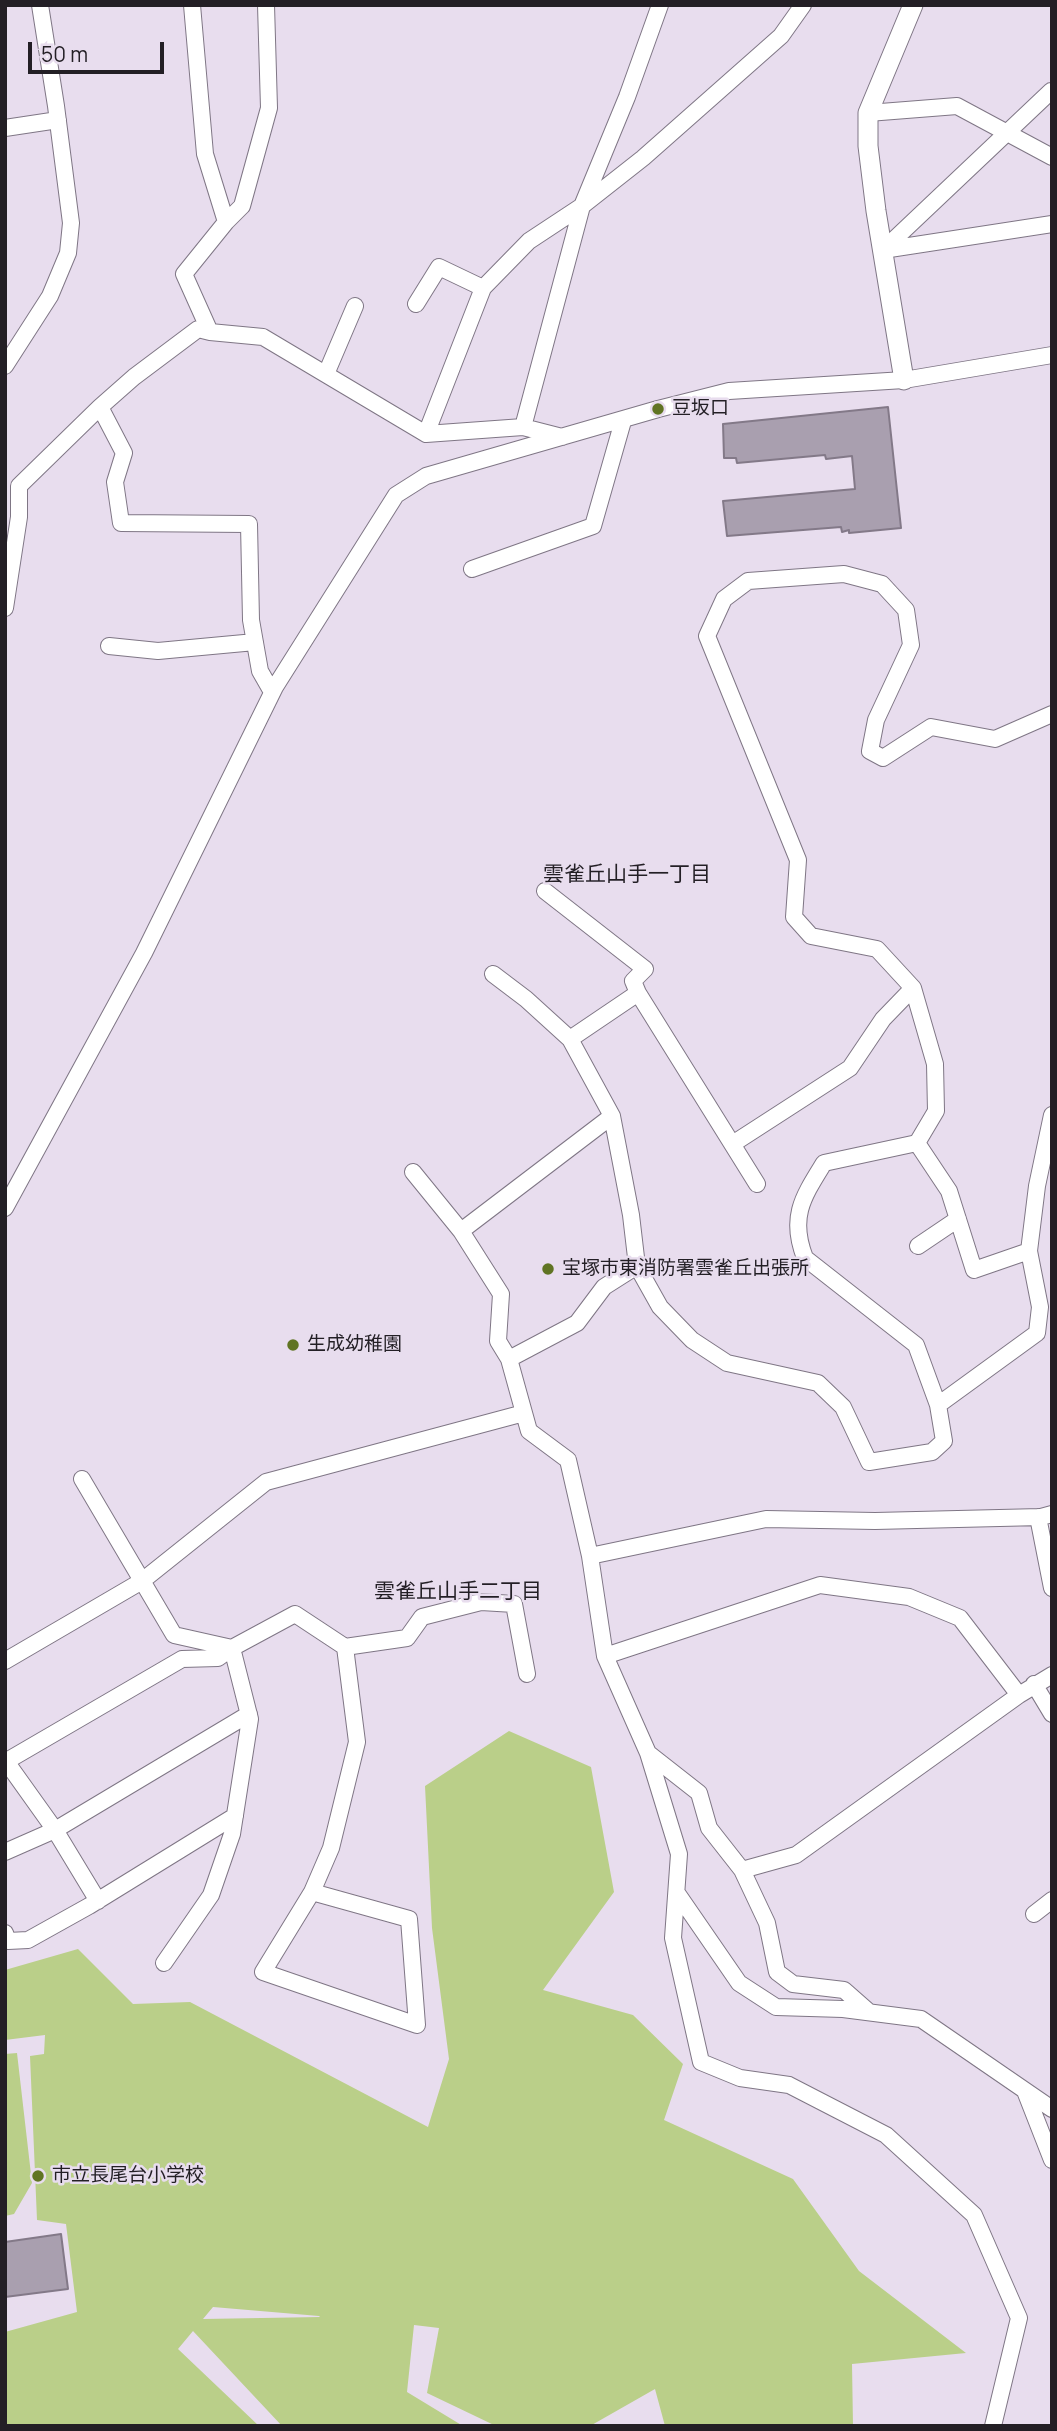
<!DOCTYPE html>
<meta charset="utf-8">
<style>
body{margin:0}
#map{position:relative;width:1057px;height:2431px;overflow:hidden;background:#e8ddee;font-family:Manrope,sans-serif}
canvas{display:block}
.frame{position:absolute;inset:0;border:7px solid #231f25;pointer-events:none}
.scale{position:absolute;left:28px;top:42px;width:136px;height:32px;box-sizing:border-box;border:4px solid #231f25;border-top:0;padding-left:9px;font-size:21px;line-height:24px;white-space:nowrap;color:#231f25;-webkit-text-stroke:5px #e8ddee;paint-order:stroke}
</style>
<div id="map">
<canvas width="1057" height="2431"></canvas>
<div class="frame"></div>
<div class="scale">50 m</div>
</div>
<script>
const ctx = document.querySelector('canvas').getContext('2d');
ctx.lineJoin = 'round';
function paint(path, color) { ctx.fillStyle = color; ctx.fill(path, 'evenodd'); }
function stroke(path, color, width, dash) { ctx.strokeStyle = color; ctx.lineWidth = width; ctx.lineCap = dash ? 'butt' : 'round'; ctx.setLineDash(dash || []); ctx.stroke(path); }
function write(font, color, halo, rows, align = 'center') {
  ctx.font = font + ' Manrope,"Noto Sans JP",sans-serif'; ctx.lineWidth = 5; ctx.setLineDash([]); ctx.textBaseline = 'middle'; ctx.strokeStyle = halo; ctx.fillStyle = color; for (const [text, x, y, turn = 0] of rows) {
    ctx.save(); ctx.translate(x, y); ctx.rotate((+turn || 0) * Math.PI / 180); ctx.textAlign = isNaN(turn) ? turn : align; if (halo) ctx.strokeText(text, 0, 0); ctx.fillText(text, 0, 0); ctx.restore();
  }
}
const green = new Path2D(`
 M509 1731 591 1767 614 1892 543 1990 633 2015 683 2064 664 2120 793 2179 859 2271 966 2353 852 2364 853 2426H665L655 2389 590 2426H496L427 2393 439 2328 414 2325 407 2392 463 2426H282L193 2331 178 2349 259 2426H5V2332L77 2312 66 2224 37 2220 30 2056 44 2054 45 2035 5 2040V1970L78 1949 133 2004 190 2002 428 2127 449 2059 432 1928 425 1786ZM213 2307 319 2316 320 2317 203 2319Z
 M17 2053 32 2183 14 2214 5 2216V2054Z`);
const building = new Path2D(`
 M888 407 901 528 849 533V530L842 532 841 527 727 536 723 501 855 489 852 456 826 459 825 455 737 463 736 458H724L723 424Z
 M61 2234 68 2289 5 2297V2242Z`);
const minor = new Path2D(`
 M192 5 205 154 226 222 184 274 210 332 263 337 426 434 523 427
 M1051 91 883 250 1052 224
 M868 113 957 106 1052 157
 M5 128 58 120
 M226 222 242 206 269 108 266 5
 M416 304 439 267 483 288
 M5 366 50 296 68 253 71 223 56 106 40 5
 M326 374 355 306
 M100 407 124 453 115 482 121 523 249 524 251 620 260 671 272 692
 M426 434 483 288 529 241 582 206 643 158 781 36 803 5
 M562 437 523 427 582 206 627 97 660 5
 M472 569 593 526 623 421
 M5 608 19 517V486L100 407 134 377 198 329 210 332
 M109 646 158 651 255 642
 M1052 714 995 739 931 727 883 758 870 751 876 720 911 645 906 610 882 584 844 574 748 581 724 599 707 636 798 860 794 917 811 936 877 949 913 988 935 1064 936 1111 917 1143 949 1191 974 1270 1029 1251 1037 1186 1052 1115
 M545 891 645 969 633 981 638 993 757 1184
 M493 974 526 999 570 1039 612 1116 631 1215 637 1266 604 1287 577 1323 509 1359 529 1431 568 1460 590 1556 605 1656 648 1753 679 1854 673 1938 701 2062 740 2078 789 2085 886 2135 974 2215 1019 2318 993 2426
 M570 1039 638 993
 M734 1143 850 1068 883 1019 913 988
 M917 1143 824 1163C803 1197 789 1217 805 1258L916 1345 938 1405
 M413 1172 461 1231
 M5 1208 144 953 275 687 396 495 426 476 658 409 729 391 904 380 1052 355
 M918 1246 958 1219
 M637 1266 660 1307 692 1340 727 1363 818 1383 843 1407 869 1462 932 1452 944 1441 938 1405 1037 1333 1040 1307 1029 1251
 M509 1359 498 1341 501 1294 461 1231 612 1116
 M82 1479 174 1635 232 1648 295 1614 345 1647 407 1638 422 1617 481 1602 514 1604 527 1674
 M1038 1517 1052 1588
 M590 1556 766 1519 875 1521 1041 1517 1052 1514
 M605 1656 820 1585 909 1597 960 1618 1019 1695
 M5 1661 142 1581 266 1482 524 1413
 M1034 1684 1052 1714
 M648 1753 699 1793 709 1828 742 1870 767 1923 777 1972 793 1984 844 1990 869 2012
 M5 1760 55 1830 98 1901
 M5 1762 182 1659 218 1658 232 1648 250 1719 232 1834 211 1895 164 1963
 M5 1852 55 1830 249 1714
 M742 1870 796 1855 1019 1695 1052 1675
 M312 1892 409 1919 417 2025 263 1972 312 1892 331 1848 357 1742 345 1647
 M677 1893 739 1983 776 2007 843 2009 921 2019 1052 2109
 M1034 1914 1052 1900
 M5 1933 8 1941 28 1940 89 1906 235 1816
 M1025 2091 1052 2160`);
const tertiary = new Path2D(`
 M904 380 876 211 868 146V113L913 5`);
const markers = [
 [658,409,7,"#607423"],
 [548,1269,7,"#607423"],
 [293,1345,7,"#607423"],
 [38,2176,7,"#607423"]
];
const poiNames = [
 ["豆坂口",672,409],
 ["宝塚市東消防署雲雀丘出張所",562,1269],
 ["生成幼稚園",307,1345],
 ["市立長尾台小学校",52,2176]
];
const neighbourhoodNames = [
 ["雲雀丘山手一丁目",627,875],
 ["雲雀丘山手二丁目",458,1592]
];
paint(green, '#bacf89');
paint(building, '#a99faf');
stroke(building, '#837988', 2);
stroke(minor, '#7f7685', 18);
stroke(tertiary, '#7f7685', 21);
stroke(minor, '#fff', 16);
stroke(tertiary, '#fff', 19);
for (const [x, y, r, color] of markers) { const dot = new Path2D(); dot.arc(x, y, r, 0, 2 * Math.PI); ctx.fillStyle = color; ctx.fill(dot); stroke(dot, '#e8ddee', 2.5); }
write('19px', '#231f25', '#e8ddee', poiNames, 'left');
write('21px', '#231f25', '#e8ddee', neighbourhoodNames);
</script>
